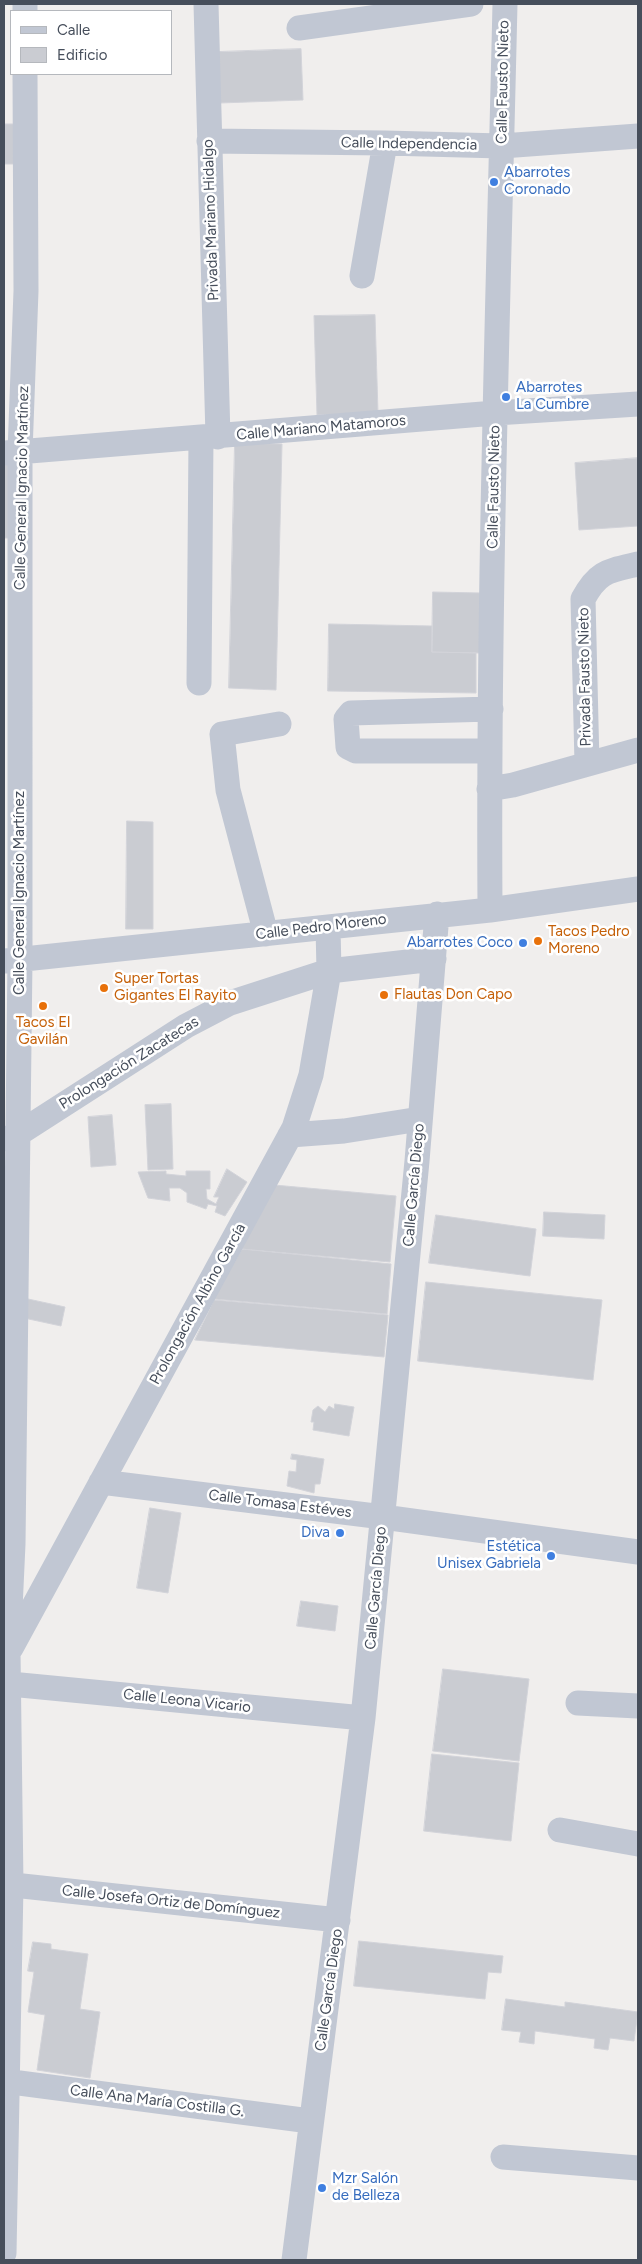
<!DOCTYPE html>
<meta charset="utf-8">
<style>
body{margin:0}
#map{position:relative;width:642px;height:2264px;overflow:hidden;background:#f0eeed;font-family:Figtree,sans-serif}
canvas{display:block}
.frame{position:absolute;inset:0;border:5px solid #464e5b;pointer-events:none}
.legend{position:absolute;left:10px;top:10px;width:162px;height:65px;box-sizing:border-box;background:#fff;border:1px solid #b5b8bd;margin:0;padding:6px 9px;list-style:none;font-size:15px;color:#464e5b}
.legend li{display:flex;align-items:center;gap:10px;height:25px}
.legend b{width:25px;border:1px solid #b5b8bd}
</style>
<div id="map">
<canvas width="642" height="2264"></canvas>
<div class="frame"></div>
<ul class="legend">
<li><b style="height:6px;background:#c1c7d3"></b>Calle</li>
<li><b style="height:14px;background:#caccd2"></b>Edificio</li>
</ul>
</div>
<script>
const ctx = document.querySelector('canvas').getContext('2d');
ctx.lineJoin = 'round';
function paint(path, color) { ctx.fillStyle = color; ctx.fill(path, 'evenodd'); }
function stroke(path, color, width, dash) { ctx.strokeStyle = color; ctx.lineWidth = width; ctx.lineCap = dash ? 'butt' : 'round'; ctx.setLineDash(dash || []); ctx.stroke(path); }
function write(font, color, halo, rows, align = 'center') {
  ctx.font = font + ' Figtree,sans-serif'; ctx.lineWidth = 5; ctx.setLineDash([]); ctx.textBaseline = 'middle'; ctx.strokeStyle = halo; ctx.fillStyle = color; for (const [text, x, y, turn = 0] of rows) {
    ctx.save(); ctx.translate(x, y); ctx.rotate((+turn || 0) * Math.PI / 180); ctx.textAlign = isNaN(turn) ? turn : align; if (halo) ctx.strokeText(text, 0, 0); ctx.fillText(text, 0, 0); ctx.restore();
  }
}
const building = new Path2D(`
 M301 49 303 100 220 103 218 52Z
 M4 124H17L16 164H4Z
 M375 315 378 413 317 415 314 316Z
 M235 443 282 444 276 690 229 688Z
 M10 458 11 538H4V459Z
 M638 458V526L579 530 575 463Z
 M433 592 481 593 480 653 432 652Z
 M329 624 432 626V652L476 653V693L328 691Z
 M127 821 153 822V929H126Z
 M171 1104 173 1169 148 1170 145 1105Z
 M112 1115 116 1165 91 1167 88 1117Z
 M227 1169 247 1182 225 1216 215 1212 217 1206 208 1204 206 1209 187 1202V1193L180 1188H169L170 1201 148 1198 138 1172 166 1171V1174L186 1176V1171H210V1189H206L207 1199 216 1204 219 1197H214Z
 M274 1185 396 1196 390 1262 241 1249Z
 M544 1212 605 1215 604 1239 543 1236Z
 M436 1215 536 1229 530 1276 429 1263Z
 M242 1249 391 1264 387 1314 214 1299Z
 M426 1282 602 1300 593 1380 418 1361Z
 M28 1299 65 1307 61 1326 24 1318Z
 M214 1300 388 1315 384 1357 195 1340Z
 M335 1404 354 1407 349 1436 313 1430 314 1422H311L313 1410 318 1406 325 1412 329 1406 334 1409Z
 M292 1454 324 1459 320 1484H315L314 1493 287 1486 289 1471 296 1472 297 1460 291 1459Z
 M150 1508 181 1513 168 1593 137 1588Z
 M301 1601 338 1606 335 1631 297 1626Z
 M443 1669 529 1679 519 1761 433 1751Z
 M432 1754 519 1763 511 1841 424 1831Z
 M359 1941 503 1956 501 1973 488 1972 485 1999 354 1986Z
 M33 1942 51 1944V1949L88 1954 80 2009 100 2012 90 2078 37 2070 45 2015 28 2012 34 1972 28 1971Z
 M506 1999 565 2007V2002L638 2012 634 2041 610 2038 608 2050 594 2048 595 2039 535 2031 534 2044 519 2042 521 2032 502 2030Z`);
const minor = new Path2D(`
 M25 4V11
 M206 4 218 437
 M299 28 471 4
 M209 141 385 143 502 146 638 136
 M362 276 385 143
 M5 453 495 413 638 404
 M199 683 201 438
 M490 751H356L348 747 346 719 351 713 491 709
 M587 764 583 599C598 571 608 571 638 564
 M489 789 513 785 638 750
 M490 910C488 608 498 306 505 4
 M266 934 228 790 222 734 279 724
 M5 961 490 910 638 889
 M290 1135 344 1131 420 1119
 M6 1139 18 1134 186 1026 230 1003 329 971 434 959
 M101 1482 383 1517 638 1552
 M11 1648 294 1128 311 1075 329 971 328 927
 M10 1684 363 1718
 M578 1703 638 1706
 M560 1830 638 1844
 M4 1884 338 1920
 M4 2081 310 2121
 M503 2157 638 2168
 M4 2253 11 1885 8 1652 13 1544 20 959V452L26 291 25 74
 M294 2260 363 1718 417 1161 437 914`);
const markers = [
 [494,182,5,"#3f7fe0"],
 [506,397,5,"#3f7fe0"],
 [538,941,5,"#e8710a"],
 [523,943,5,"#3f7fe0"],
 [104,988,5,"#e8710a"],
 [384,995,5,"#e8710a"],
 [43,1006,5,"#e8710a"],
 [340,1533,5,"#3f7fe0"],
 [551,1556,5,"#3f7fe0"],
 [322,2188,5,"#3f7fe0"]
];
const streetNames = [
 ["Calle Fausto Nieto",503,82,-89],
 ["Calle Independencia",409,144,1],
 ["Privada Mariano Hidalgo",211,220,-92],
 ["Calle Mariano Matamoros",321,428,-5],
 ["Calle Fausto Nieto",494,487,-89],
 ["Calle General Ignacio Martínez",22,488,-89],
 ["Privada Fausto Nieto",585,677,-91],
 ["Calle General Ignacio Martínez",20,893,-90],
 ["Calle Pedro Moreno",321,927,-7],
 ["Prolongación Zacatecas",129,1063,-32],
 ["Calle García Diego",414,1185,-85],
 ["Prolongación Albino García",198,1304,-61],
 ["Calle Tomasa Estéves",280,1504,7],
 ["Calle García Diego",376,1588,-85],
 ["Calle Leona Vicario",187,1701,6],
 ["Calle Josefa Ortiz de Domínguez",171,1902,6],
 ["Calle García Diego",329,1990,-82],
 ["Calle Ana María Costilla G.",157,2101,7]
];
const shopNames = [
 ["Abarrotes",504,173],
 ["Coronado",504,190],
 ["Abarrotes",516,388],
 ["La Cumbre",516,405],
 ["Abarrotes Coco",513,943,"right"],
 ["Diva",330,1533,"right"],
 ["Estética",541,1547,"right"],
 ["Unisex Gabriela",541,1564,"right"],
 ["Mzr Salón",332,2179],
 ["de Belleza",332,2196]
];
const foodNames = [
 ["Tacos Pedro",548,932],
 ["Moreno",548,949],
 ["Super Tortas",114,979],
 ["Gigantes El Rayito",114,996],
 ["Flautas Don Capo",394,995],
 ["Tacos El",43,1023,"center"],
 ["Gavilán",43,1040,"center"]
];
paint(building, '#caccd2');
stroke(building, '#d2d3d9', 1);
stroke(minor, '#c1c7d3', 25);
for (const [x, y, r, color] of markers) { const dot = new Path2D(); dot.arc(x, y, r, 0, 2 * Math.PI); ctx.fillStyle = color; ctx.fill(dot); stroke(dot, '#fff', 2); }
write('15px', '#464e5b', '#fff', streetNames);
write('15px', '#366cbe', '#fff', shopNames, 'left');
write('15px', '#c56008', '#fff', foodNames, 'left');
</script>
